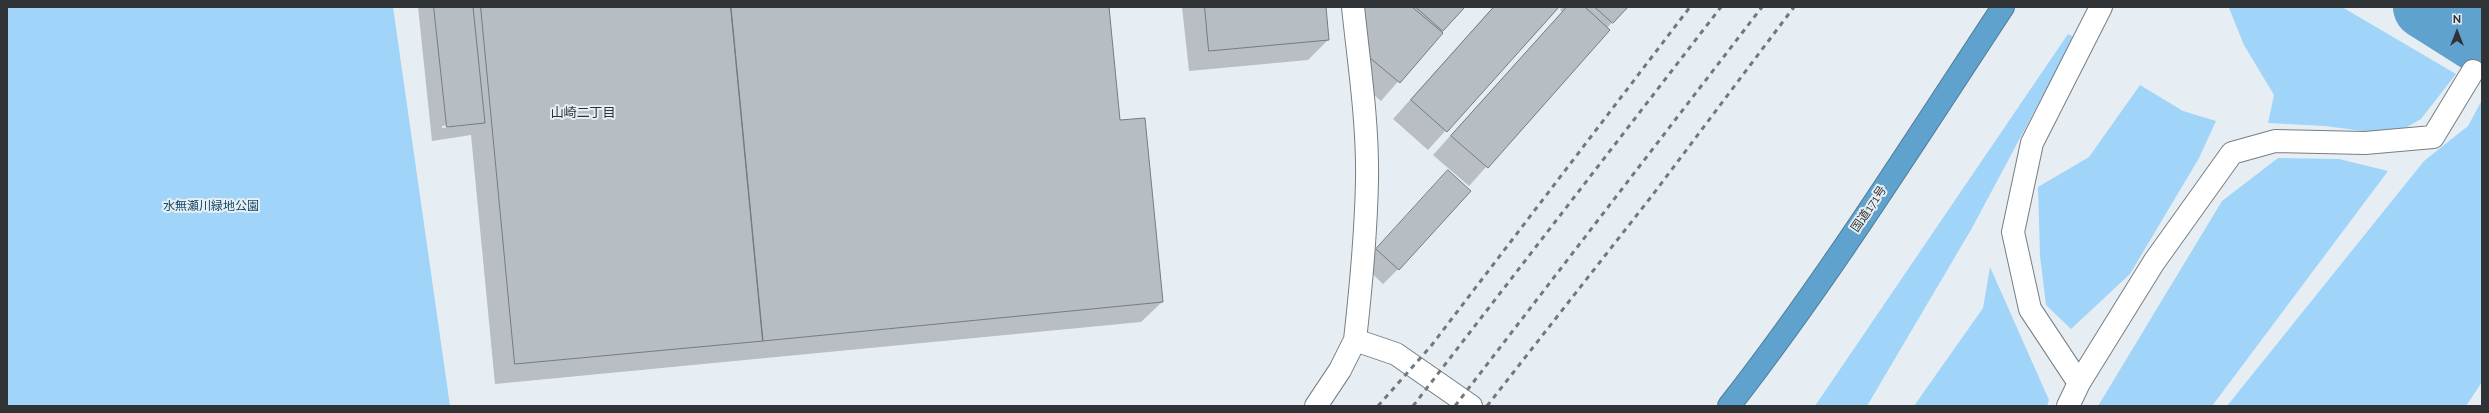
<!DOCTYPE html>
<meta charset="utf-8">
<style>
body{margin:0}
#map{position:relative;width:2489px;height:413px;overflow:hidden;background:#e6eef4;font-family:Raleway,sans-serif}
canvas{display:block}
.frame{position:absolute;inset:0;border:8px solid #303335;pointer-events:none}
.north{position:absolute;left:2437px;top:12px;width:40px;height:40px;-webkit-text-stroke:3px #e6eef4;paint-order:stroke;rotate:0deg;font-size:11px;font-weight:700;line-height:16px;text-align:center;color:#303335}
.north::after{content:'';display:block;margin:auto;width:14px;height:18px;background:#303335;clip-path:polygon(50% 0,100% 100%,50% 72%,0 100%)}
</style>
<div id="map">
<canvas width="2489" height="413"></canvas>
<div class="frame"></div>
<div class="north">N</div>
</div>
<script>
const ctx = document.querySelector('canvas').getContext('2d');
ctx.lineJoin = 'round';
function paint(path, color) { ctx.fillStyle = color; ctx.fill(path, 'evenodd'); }
function stroke(path, color, width, dash) { ctx.strokeStyle = color; ctx.lineWidth = width; ctx.lineCap = dash ? 'butt' : 'round'; ctx.setLineDash(dash || []); ctx.stroke(path); }
function write(font, color, halo, rows, align = 'center') {
  ctx.font = font + ' Raleway,"Noto Sans JP",sans-serif'; ctx.lineWidth = 4; ctx.setLineDash([]); ctx.textBaseline = 'middle'; ctx.strokeStyle = halo; ctx.fillStyle = color; for (const [text, x, y, turn = 0] of rows) {
    ctx.save(); ctx.translate(x, y); ctx.rotate((+turn || 0) * Math.PI / 180); ctx.textAlign = isNaN(turn) ? turn : align; if (halo) ctx.strokeText(text, 0, 0); ctx.fillText(text, 0, 0); ctx.restore();
  }
}
const green = new Path2D(`
 M7 7H393L450 406H7Z
 M2342 7 2456 74 2421 119 2393 135 2325 126 2268 123 2274 95 2244 45 2229 8Z
 M2068 34 2074 37 1972 228 1867 406H1815Z
 M2140 85 2183 111 2216 121 2199 158 2130 274 2071 329 2046 305 2040 256 2038 187 2089 157Z
 M2482 100V382L2466 406H2227L2424 161 2468 126Z
 M2278 158 2339 159 2388 171 2212 406H2098L2222 201Z
 M1990 267 2049 400 2047 406H1914L1983 308Z`);
const shadow = new Path2D(`
 M418 7H1108L1119 121 1162 302 1141 322 495 384 471 135 432 141ZM469 123V125L442 128V126Z
 M1182 7H1325L1328 40 1308 60 1189 71Z
 M1356 7H1463L1381 101 1352 76Z
 M1493 7H1557L1428 150 1393 119Z
 M1562 7H1626L1607 28 1609 30 1469 186 1433 155 1562 12 1560 10Z
 M1448 171 1398 269 1383 284 1362 264Z`);
const river = new Path2D(`
 M2425 7 2482 43`);
const building = new Path2D(`
 M434 7H473L485 123 447 127Z
 M481 7H731L763 341 515 364Z
 M731 7H1109L1120 120 1145 118 1163 302 763 341Z
 M1205 7H1326L1329 40 1209 51Z
 M1364 7H1412L1443 33 1400 83 1370 58Z
 M1416 7H1465L1443 31Z
 M1494 7H1559L1447 132 1411 100Z
 M1567 7H1585L1610 30 1488 168 1451 136Z
 M1595 7H1628L1613 23Z
 M1448 170 1471 191 1399 270 1376 249Z`);
const minor = new Path2D(`
 M1353 7C1359 64 1368 122 1367 180 1366 233 1361 287 1355 340
 M2079 383 2030 309 2013 232 2032 143 2101 7
 M1316 406 1340 370 1355 340 1396 354 1471 406
 M2068 406 2079 383 2154 262 2232 153 2275 141 2365 143 2433 137 2473 71`);
const highway = new Path2D(`
 M1729 406C1828 279 1914 142 2003 7`);
const rail = new Path2D(`
 M1378 406 1431 346 1690 7
 M1413 406 1721 7
 M1455 406 1762 7
 M1487 406 1651 197 1794 7`);
const parkNames = [
 ["水無瀬川緑地公園",211,206]
];
const streetNames = [
 ["国道171号",1869,209,-56]
];
const neighbourhoodNames = [
 ["山崎二丁目",583,113]
];
paint(green, '#a0d4f8');
paint(shadow, '#0003');
stroke(river, '#5fa2ce', 64);
paint(building, '#b6bdc3');
stroke(building, '#747c81', 1);
stroke(minor, '#777e83', 24);
stroke(highway, '#4f7b98', 24);
stroke(minor, '#fff', 22);
stroke(highway, '#5fa2cd', 22);
stroke(rail, '#73787c', 3, [5, 5]);
write('12px', '#114765', '#e6eef4', parkNames);
write('12px', '#303335', '#e6eef4', streetNames);
write('13px', '#303335', '#e6eef4', neighbourhoodNames);
</script>
